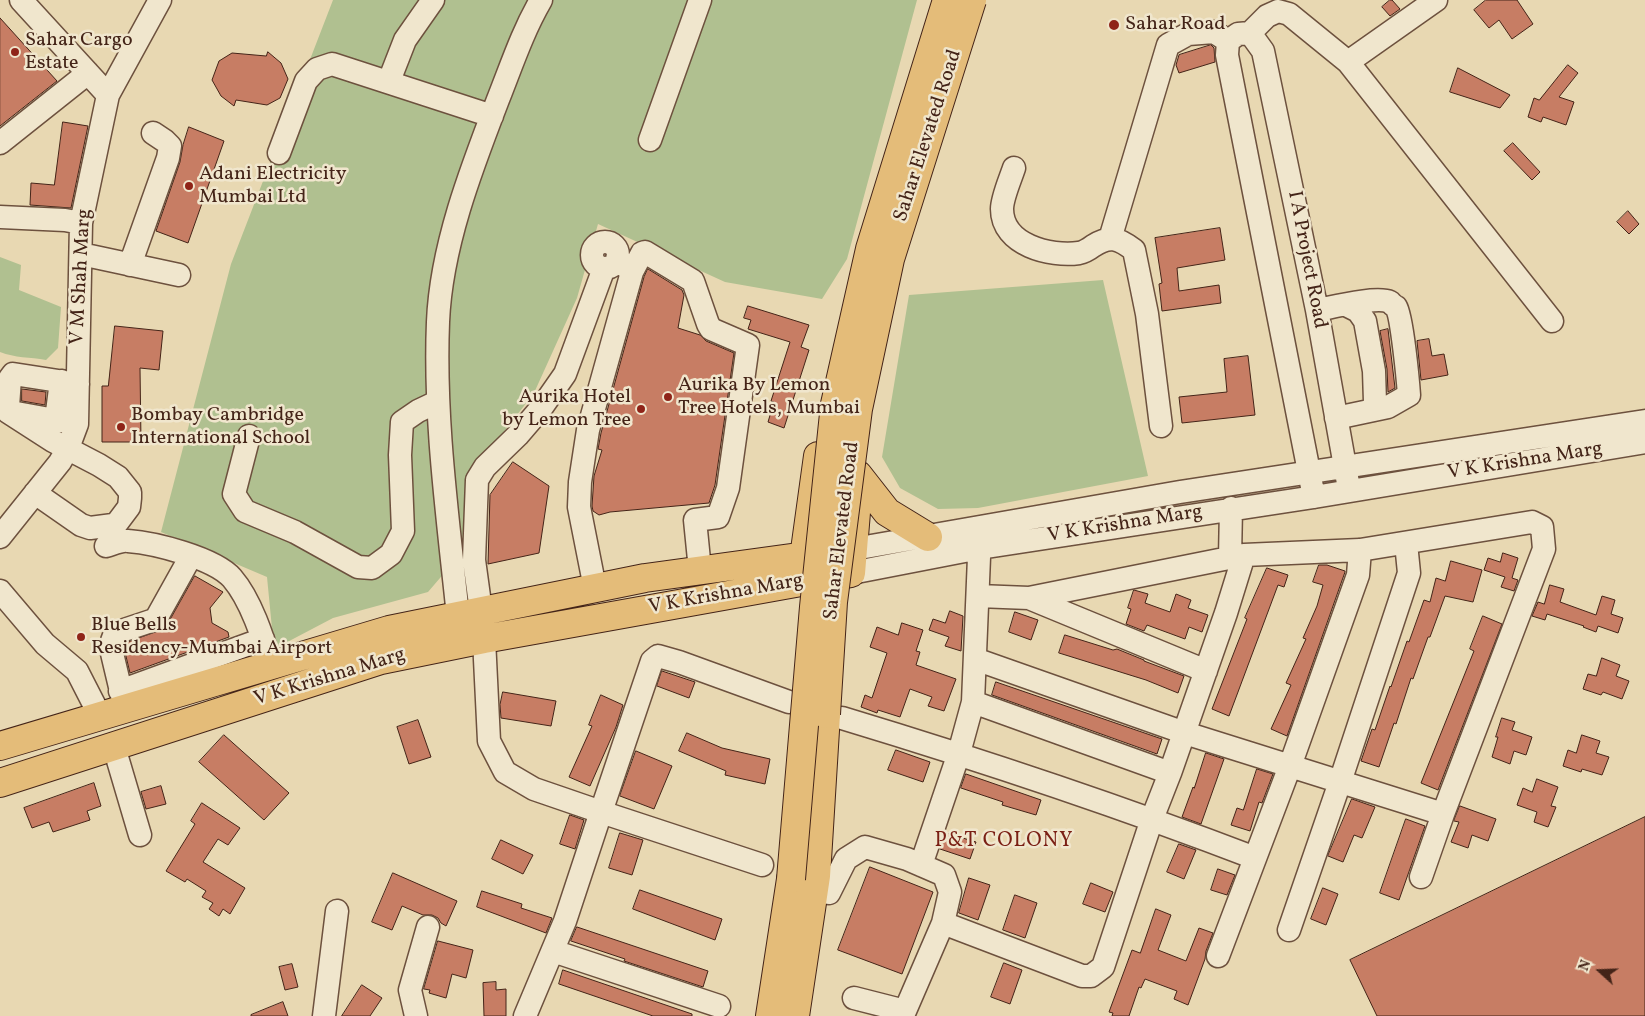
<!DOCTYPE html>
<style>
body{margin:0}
#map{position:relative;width:1645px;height:1016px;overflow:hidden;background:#e8d8b2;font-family:Vollkorn,serif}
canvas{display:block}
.north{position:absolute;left:1575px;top:946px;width:50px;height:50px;-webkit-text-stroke:4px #f0e6cd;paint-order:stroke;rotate:290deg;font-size:14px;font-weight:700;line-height:20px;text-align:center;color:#442418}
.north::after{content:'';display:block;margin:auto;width:18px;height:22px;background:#442418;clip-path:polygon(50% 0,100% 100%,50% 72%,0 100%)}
</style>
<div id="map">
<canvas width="1645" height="1016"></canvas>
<div class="north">N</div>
</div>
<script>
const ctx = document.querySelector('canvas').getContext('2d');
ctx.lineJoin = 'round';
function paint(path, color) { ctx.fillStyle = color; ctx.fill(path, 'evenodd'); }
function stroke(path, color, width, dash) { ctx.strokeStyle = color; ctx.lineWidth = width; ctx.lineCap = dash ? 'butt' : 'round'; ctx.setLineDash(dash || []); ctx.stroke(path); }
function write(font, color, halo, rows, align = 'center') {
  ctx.font = font + ' Vollkorn,serif'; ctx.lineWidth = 5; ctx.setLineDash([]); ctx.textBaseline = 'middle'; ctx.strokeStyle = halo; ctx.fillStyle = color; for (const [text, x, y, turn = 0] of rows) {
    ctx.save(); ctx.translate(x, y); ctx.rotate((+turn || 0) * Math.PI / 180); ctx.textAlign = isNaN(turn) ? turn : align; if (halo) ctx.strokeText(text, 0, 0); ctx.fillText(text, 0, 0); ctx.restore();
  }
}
const green = new Path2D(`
 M333 0H917L847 259 822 299 725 282 598 224 577 298 534 393 472 473 474 560 446 571 428 592 333 618 274 649 267 577 161 532 231 264Z
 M0 257 21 265 19 290 61 307 58 348 46 360C30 357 15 358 0 352Z
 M1103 280 1148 476 978 508 938 509 900 488 882 457 909 295Z`);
const building = new Path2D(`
 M1390 0H1392L1400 9 1390 16 1382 7Z
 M1486 0H1517L1533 24 1512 39 1499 20 1489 28 1474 10Z
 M0 18 57 81 0 126Z
 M1211 45 1214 48 1215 62 1179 73 1176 65 1179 55Z
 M268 52 281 63 288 79 280 98 267 105 236 100 234 106 221 96 212 80 219 61 232 53 266 56Z
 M1568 65 1578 73 1559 97 1574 102 1566 125 1543 117 1541 122 1528 117 1534 98 1539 100Z
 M1458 68 1510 95 1500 108 1450 92Z
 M63 122 88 126 71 208 30 205 31 183 54 185Z
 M189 127 224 141 188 243 156 231 180 162 183 145Z
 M1513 143 1540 172 1532 180 1504 151Z
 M1628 211 1639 224 1629 234 1617 222Z
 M1220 228 1225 260 1177 268 1179 291 1219 285 1221 303 1162 311 1159 284 1162 283 1155 238Z
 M648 269 682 290 684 295 678 328 700 335 706 341 734 353 715 485 709 503 610 512 599 515 593 511 592 506 594 476 602 450 598 449 601 433 644 277Z
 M748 306 809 325 801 347 809 350 784 428 768 422 774 402 771 401 790 342 748 329 751 320 744 318Z
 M115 326 163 331 159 370 140 368 141 442H102V386H108Z
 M1388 329 1395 388 1388 392 1387 369 1380 331Z
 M1429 339 1432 356 1444 354 1448 375 1421 380 1417 341Z
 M1248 356 1255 415 1182 423 1179 397 1227 392 1224 359Z
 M22 389 46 392 45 405 22 401Z
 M513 462 549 486 539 553 488 564 490 495Z
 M1503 553 1518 558 1512 578 1518 580 1514 591 1501 587 1505 577 1484 570 1488 558 1500 562Z
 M1451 561 1482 570 1473 602 1445 596 1430 637H1428L1413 679 1411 678 1396 724 1394 723 1379 767 1361 761 1372 729 1375 730 1390 686 1391 687 1407 641 1409 642 1424 600 1430 602 1436 578 1445 581Z
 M1319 565H1327L1345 571V572L1287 736 1271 729 1291 685 1286 683 1306 639 1303 638 1317 606 1323 585 1313 582Z
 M1267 568 1288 575 1284 587 1278 585 1229 716 1212 709 1247 619 1245 618Z
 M195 576 223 592 210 608 212 623 228 632 229 637 130 673 124 648 125 643 163 629 168 623Z
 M1550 585 1564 589 1560 602 1596 615 1602 596 1615 600 1611 614 1623 618 1618 633 1598 626 1596 632 1583 627 1584 626 1547 614 1545 620 1532 616 1538 602 1544 604Z
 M1134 590 1148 594 1145 603 1170 612 1176 594 1191 600 1188 608 1208 615 1202 632 1189 627 1185 639 1147 625 1144 631 1126 624 1131 609 1128 608Z
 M950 611 963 616 961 651 945 646 949 637 929 630 933 619 945 623Z
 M1015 612 1038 620 1031 640 1009 632Z
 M1483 616 1502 624 1438 790 1421 783 1474 651 1470 649Z
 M902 623 923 630 916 651 920 652 916 665 956 679 944 711 928 706 932 697 910 689 900 717 878 710 877 713 861 707 865 695 872 698 887 653 870 647 877 627 898 635Z
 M1065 635 1113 650 1117 649 1144 660V661L1184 676 1178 693 1146 680 1059 653Z
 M1602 658 1620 665 1616 676 1629 681 1622 699 1603 692 1601 695 1583 689 1588 674 1596 676Z
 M662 671 695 682 689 698 657 686Z
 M996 682 1162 739 1157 754 992 695Z
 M503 692 556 701 551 726 501 718 500 705Z
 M601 695 623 705 616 727 590 786 569 777 592 726 589 725Z
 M1502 718 1515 722 1512 730 1532 737 1526 755 1514 751 1510 764 1492 757 1498 737H1496Z
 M418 720 431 757 409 764 397 727Z
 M687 733 722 748 770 759 765 784 725 775 726 771 679 751Z
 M224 735 289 793 264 820 199 762Z
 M1582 735 1600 741 1596 753 1609 757 1602 775 1582 769 1581 772 1563 766 1568 750 1576 753Z
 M896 750 930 762 923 782 888 770Z
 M636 751 672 766 654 809 620 796Z
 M1206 753 1224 759 1201 824 1182 817 1193 787 1194 788Z
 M1257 769 1273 774 1262 803 1259 802 1250 831 1231 825 1237 808 1243 810Z
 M966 774 1041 800 1036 815 1002 805 1003 802 961 788Z
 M1537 779 1558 787 1551 806 1556 807 1548 827 1534 822 1537 812 1517 805 1523 788 1532 792Z
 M94 783 101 806 87 811 90 820 53 832 49 822 32 828 24 808Z
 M161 786 166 804 146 809 141 792Z
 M1352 799 1375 807 1362 838 1354 835 1343 862 1328 856Z
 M202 803 240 828 228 845 218 839 203 862 245 888 230 914 223 909 219 916 209 909 213 903 202 897 206 891 187 879 185 882 166 871 195 824 191 821Z
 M1460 806 1496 819 1488 841 1472 835 1468 848 1451 842 1459 822 1454 821Z
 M570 815 584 820 575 849 560 844Z
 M1645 817V1016H1377L1350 960Z
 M1406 819 1425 826 1399 900 1380 893Z
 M620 833 643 840 632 875 609 868Z
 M946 833 976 842 970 859 940 849Z
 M501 840 533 855 523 874 492 859Z
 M1179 844 1196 850 1184 879 1167 872Z
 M870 867 933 892 902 974 838 950Z
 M1218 869 1235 875 1227 895 1211 890Z
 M393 873 457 901 446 926 441 923 438 918 432 915H423L402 906 392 930 372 922Z
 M969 878 990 885 978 920 959 913Z
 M1091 883 1113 892 1105 912 1083 904Z
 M1323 888 1338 894 1326 925 1311 919Z
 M640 890 722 919 715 940 633 909Z
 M482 891 522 904 521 908 552 918 546 933 477 907Z
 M1015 895 1037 903 1025 938 1003 930Z
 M1156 909 1171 915 1158 950 1186 961 1199 928 1213 933 1206 951 1205 959 1188 1005 1174 999 1177 991 1145 979 1141 988 1139 987 1129 1016H1112L1113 1013 1109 1012 1132 950 1140 953Z
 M577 927 708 971 703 987 624 961 625 959 571 941Z
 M438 941 473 950 466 978 452 974 446 998 429 993 430 990 424 989Z
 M1004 963 1022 970 1010 1004 991 997Z
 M292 964 298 987 285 990 279 967Z
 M563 970 692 1014V1016H653L559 984Z
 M496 982V990L506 989V1016H484L483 983Z
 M362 985 382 998 370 1016H342Z
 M283 1002 288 1016H251V1015Z`);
const minor = new Path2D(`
 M1250 33 1263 51 1317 310 1348 483
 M1348 62 1436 0
 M389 81 405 40 433 0
 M108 95 160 0
 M650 140 700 0
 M0 143 88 73
 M279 153 306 81 317 69 332 64 492 116
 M1014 168C1010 180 1002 198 1002 209 1002 245 1050 257 1079 253 1084 252 1089 249 1093 246 1110 235 1118 238 1134 250L1147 314 1161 426
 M0 217 65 220 81 223
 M1110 239 1168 45 1188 34 1214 32 1228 41
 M592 255a13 13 0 1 1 26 0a13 13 0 1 1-26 0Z
 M81 254 179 275
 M130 265 168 158 170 146 165 141 153 133
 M632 272 642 253 645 252 693 281 708 324 711 329 748 345 728 488 718 517 695 520 700 570
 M1346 305 1358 311 1365 321 1374 371 1375 402 1372 410
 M1317 310C1333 307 1377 296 1390 302 1390 303 1396 307 1396 307 1402 316 1408 381 1409 395L1388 407 1336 418
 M8 412 53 441 99 465 118 477 130 492V498L129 507 117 523 113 525 90 528 81 525 35 493
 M56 420 61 381
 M77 424 11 412 8 407 10 378 13 374 78 384
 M249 436 234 494 245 511 295 532 358 567 372 568 391 554 403 531 400 455 402 422 418 411 437 402
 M1314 497 1227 55 1228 41 1238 34 1250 33 1267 16 1278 11 1289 14 1348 62 1552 321
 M980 533 973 702 1170 773
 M0 537 60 462 68 448 77 424 81 223 108 95 21 0
 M106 546C113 544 121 540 128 541 155 543 214 558 232 578 251 600 263 638 271 665
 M854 549 1180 492 1645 421
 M1230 558 1231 508
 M851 573 980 548 1314 497 1645 442
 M595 588 579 507 580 482 588 430 632 272 617 259
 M0 591 45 644 77 671 100 716
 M978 596 1029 598 1206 671
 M1029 598 1244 555 1360 550 1532 522 1542 527 1544 549 1443 814 1421 877
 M481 611 474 560 477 480 485 467 518 435 542 407 565 374 604 268
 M458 616C448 518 434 420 438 322 441 246 472 167 499 97 512 64 523 31 541 0
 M484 639 489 741 505 772 534 789 601 812 565 921 525 1016
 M975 659 1185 733 1443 814
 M120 691 263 639
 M125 708 111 649 112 641 115 633 154 620 157 617 191 556
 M842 718C981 760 1119 806 1255 858
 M114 747 140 835
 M762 865 601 812 652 661 658 656 679 662 789 702
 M921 865 959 753 973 702
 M829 893 846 859 865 847 907 859 944 875 950 892 943 923 905 1011 854 998
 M943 923 1082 976H1091L1103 967 1152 819 1170 773 1226 613 1244 555
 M1289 930 1340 782 1409 573 1406 543
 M553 951 719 1006
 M1218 956 1290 766 1358 575 1360 550
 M324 1016 337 911
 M416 1016 410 990 428 927`);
const major = new Path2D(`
 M858 475 887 512 928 537
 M802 572 818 456
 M0 746 389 630 645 578 842 551
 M0 783 381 660 484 639 851 573 856 512
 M770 1016 791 879
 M795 1016 816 876 826 714`);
const majorBridge = new Path2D(`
 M826 714 833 602 858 409 890 259 972 0
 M791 879 814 607 835 404 870 249 947 0`);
const markers = [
 [1114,25,6,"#8f2418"],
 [15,52,5,"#8f2418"],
 [189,186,5,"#8f2418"],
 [668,397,5,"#8f2418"],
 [641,409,5,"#8f2418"],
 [121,427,5,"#8f2418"],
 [81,637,5,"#8f2418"]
];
const poiNames = [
 ["Sahar Road",1125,25],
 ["Sahar Cargo",25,41],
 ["Estate",25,64],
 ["Adani Electricity",199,175],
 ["Mumbai Ltd",199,198],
 ["Aurika By Lemon",678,386],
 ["Tree Hotels, Mumbai",678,409],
 ["Aurika Hotel",631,398,"right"],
 ["by Lemon Tree",631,421,"right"],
 ["Bombay Cambridge",131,416],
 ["International School",131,439],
 ["Blue Bells",91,626],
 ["Residency-Mumbai Airport",91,649]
];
const streetNames = [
 ["Sahar Elevated Road",929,136,-72],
 ["I A Project Road",1306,260,79],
 ["V M Shah Marg",82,277,-87],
 ["V K Krishna Marg",1525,462,-9],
 ["V K Krishna Marg",1125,525,-9],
 ["Sahar Elevated Road",843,531,-83],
 ["V K Krishna Marg",726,595,-10],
 ["V K Krishna Marg",330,678,-17]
];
const neighbourhoodNames = [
 ["P&T COLONY",1004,842]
];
paint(green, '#b0c090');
paint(building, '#c77d64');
stroke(building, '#442418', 1);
stroke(minor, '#6d513e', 25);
stroke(major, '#442418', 30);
stroke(minor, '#f0e6cd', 22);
stroke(major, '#e4bc79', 28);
stroke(majorBridge, '#442418', 30, []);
stroke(majorBridge, '#e4bc79', 28);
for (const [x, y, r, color] of markers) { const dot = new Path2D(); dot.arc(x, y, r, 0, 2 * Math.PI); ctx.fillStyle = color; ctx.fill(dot); stroke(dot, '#f0e6cd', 2); }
write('20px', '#442418', '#f0e6cd', poiNames, 'left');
write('20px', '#442418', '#f0e6cd', streetNames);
ctx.letterSpacing = '1px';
write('21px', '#7a1f14', '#f0e6cd', neighbourhoodNames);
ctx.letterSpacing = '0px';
</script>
